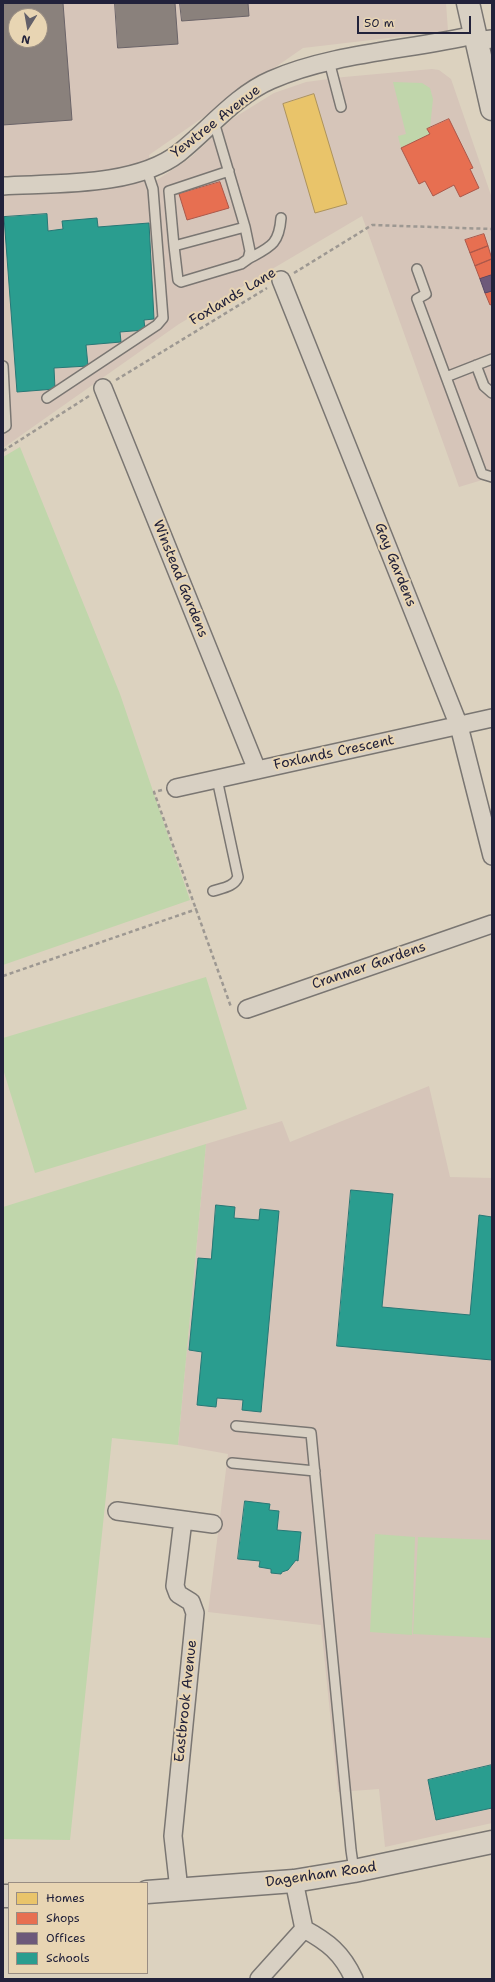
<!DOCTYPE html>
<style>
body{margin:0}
#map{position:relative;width:495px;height:1982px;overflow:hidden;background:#dcd2bf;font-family:"Shantell Sans",sans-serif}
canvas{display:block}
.frame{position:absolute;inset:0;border:4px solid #22223b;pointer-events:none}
.legend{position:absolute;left:8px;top:1882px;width:140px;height:92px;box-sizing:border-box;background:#e8d5b3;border:1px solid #998d83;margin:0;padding:5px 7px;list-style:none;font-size:12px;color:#22223b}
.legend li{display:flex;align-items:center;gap:8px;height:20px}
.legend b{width:20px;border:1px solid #998d83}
.north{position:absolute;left:8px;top:8px;width:40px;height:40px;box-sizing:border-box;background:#e8d5b3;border:1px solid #998d83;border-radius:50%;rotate:191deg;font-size:11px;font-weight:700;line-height:16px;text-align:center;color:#22223b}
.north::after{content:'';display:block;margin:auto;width:14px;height:18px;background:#636069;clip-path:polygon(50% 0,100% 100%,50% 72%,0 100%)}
.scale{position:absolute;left:357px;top:16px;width:114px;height:18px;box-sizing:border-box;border:2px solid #22223b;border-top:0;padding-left:5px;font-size:12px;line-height:14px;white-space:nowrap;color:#22223b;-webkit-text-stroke:3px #e8d5b3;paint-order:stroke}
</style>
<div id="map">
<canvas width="495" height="1982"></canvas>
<div class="frame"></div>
<ul class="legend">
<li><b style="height:11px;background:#e9c46a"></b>Homes</li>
<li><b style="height:11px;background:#e76f51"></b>Shops</li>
<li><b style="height:11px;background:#6d597a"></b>Offices</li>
<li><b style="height:11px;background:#2a9d8f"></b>Schools</li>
</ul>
<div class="north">N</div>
<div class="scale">50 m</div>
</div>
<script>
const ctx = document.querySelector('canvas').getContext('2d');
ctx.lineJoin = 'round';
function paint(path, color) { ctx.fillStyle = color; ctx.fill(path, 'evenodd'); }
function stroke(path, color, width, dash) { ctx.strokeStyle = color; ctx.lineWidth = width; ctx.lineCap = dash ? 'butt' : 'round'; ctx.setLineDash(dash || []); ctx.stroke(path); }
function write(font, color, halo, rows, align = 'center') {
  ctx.font = font + ' "Shantell Sans",sans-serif'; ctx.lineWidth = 4; ctx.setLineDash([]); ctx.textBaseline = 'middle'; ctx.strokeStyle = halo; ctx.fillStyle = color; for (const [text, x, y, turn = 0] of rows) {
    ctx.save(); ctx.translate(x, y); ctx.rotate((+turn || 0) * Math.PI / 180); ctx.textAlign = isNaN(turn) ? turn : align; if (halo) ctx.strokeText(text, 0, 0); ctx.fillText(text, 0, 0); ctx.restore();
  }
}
const built = new Path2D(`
 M3 3H446L448 31 303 48 149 155 154 182 190 158 232 119 274 93 306 82 344 77 432 69 439 70 451 79 492 198V477L459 487 362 216 179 324 3 448ZM16 16H40V40H16Z
 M429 1086 450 1177 492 1178V1823L385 1847 379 1789 338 1792 321 1625 208 1612 228 1454 178 1445 206 1144 282 1121 290 1142Z`);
const green = new Path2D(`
 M393 82 422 83 430 88 433 99 430 128 427 129 430 134 401 148 398 136 406 134Z
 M20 447 120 694 190 900 3 965V457Z
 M206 977 247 1109 35 1173 3 1069V1038Z
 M206 1144 178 1445 112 1438 70 1840 3 1839V1207Z
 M375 1534 415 1537 412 1635 370 1632Z
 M418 1537 492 1540V1638L413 1634Z`);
const homes = new Path2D(`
 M314 94 347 204 315 213 283 104Z`);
const shops = new Path2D(`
 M449 119 473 168 470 169 479 188 460 197 454 185 433 196 425 181 419 184 401 148 430 134 427 129Z
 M220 182 229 208 187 220 179 194Z
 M484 234 488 246 470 253 465 240Z
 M488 246 492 259 475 266 470 253Z
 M492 259V275L480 279 475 266Z
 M492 291V304L490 305 485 293Z`);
const offices = new Path2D(`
 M492 275V291L485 293 480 279Z`);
const schools = new Path2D(`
 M47 214 48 231 63 229 62 221 97 218 98 227 149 223 154 319 144 320 145 330 120 332 121 342 86 345 88 366 54 368 55 389 17 392 4 217Z
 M351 1190 393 1194 382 1307 470 1315 479 1215 492 1217V1360L337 1346Z
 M216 1205 235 1207 234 1218 259 1220 260 1209 279 1211 261 1412 242 1410 243 1400 217 1398 216 1407 197 1405 202 1352 189 1350 198 1258 211 1259Z
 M245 1501 270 1504 269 1510 279 1511 277 1530 301 1532 298 1561 296 1560 288 1570 282 1572 281 1574 271 1573V1569L259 1567 260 1561 238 1559Z
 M492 1765V1808L436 1820 428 1780Z`);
const industry = new Path2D(`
 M3 3H63L72 120 3 125ZM16 16H40V40H16Z
 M115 3H175L178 44 118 48Z
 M180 3H248L249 16 182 21Z`);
const path = new Path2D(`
 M294 273 372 225 492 229
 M116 380 267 288
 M3 451 89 396
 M162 790 154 792 231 1007
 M3 976 197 909`);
const lane = new Path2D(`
 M329 61 341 107
 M229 171 169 191 174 246 245 227
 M174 246 178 280 181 282 241 264 248 259 250 251 245 227 214 122
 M248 259C270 247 279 245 281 218
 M417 269 426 294 417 299 482 474 492 477
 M476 365 484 386 492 393
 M3 366 6 426 3 428
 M446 377 492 359
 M47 398 157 325 163 318 153 189 147 171
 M213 891C222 888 234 887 238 877L217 779
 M236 1426 311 1433 351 1850 354 1871
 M232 1463 315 1471`);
const street = new Path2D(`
 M475 41 492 39
 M3 186C56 183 135 187 179 153 208 130 236 95 271 80 332 53 409 50 474 35
 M281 280 459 726 492 856
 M103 388 257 770
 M176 788 492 718
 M247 1009 492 924
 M117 1511 213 1524
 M294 1881 304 1929C328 1942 342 1953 354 1979
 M179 1890 173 1836 195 1613 191 1602 178 1594 175 1586 183 1520
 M259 1979 304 1929`);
const secondary = new Path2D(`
 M147 1892 294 1881 354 1871 492 1842
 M3 1896H9`);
const primary = new Path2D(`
 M468 3 492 109`);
const streetNames = [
 ["Yewtree Avenue",216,122,-38],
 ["Foxlands Lane",233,297,-31],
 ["Gay Gardens",395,565,68],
 ["Winstead Gardens",180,579,68],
 ["Foxlands Crescent",334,753,-12],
 ["Cranmer Gardens",369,966,-19],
 ["Eastbrook Avenue",186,1701,-84],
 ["Dagenham Road",321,1875,-8]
];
paint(built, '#d6c5b9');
paint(green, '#c0d6ab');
paint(homes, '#e9c46a');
stroke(homes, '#ad935c', 1);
paint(shops, '#e76f51');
stroke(shops, '#ac584a', 1);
paint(offices, '#6d597a');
stroke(offices, '#564867', 1);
paint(schools, '#2a9d8f');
stroke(schools, '#287876', 1);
paint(industry, '#8a817c');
stroke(industry, '#6b6468', 1);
stroke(lane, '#7a7672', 12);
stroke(street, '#7a7672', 20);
stroke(secondary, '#7a7672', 25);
stroke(primary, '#7a7672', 25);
stroke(path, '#9d9892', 2.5, [4, 3]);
stroke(lane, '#d8d0c3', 9);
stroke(street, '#d8d0c3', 17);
stroke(secondary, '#d8d0c3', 22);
stroke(primary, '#d8d0c3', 22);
write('14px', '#22223b', '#e8d5b3', streetNames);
</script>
